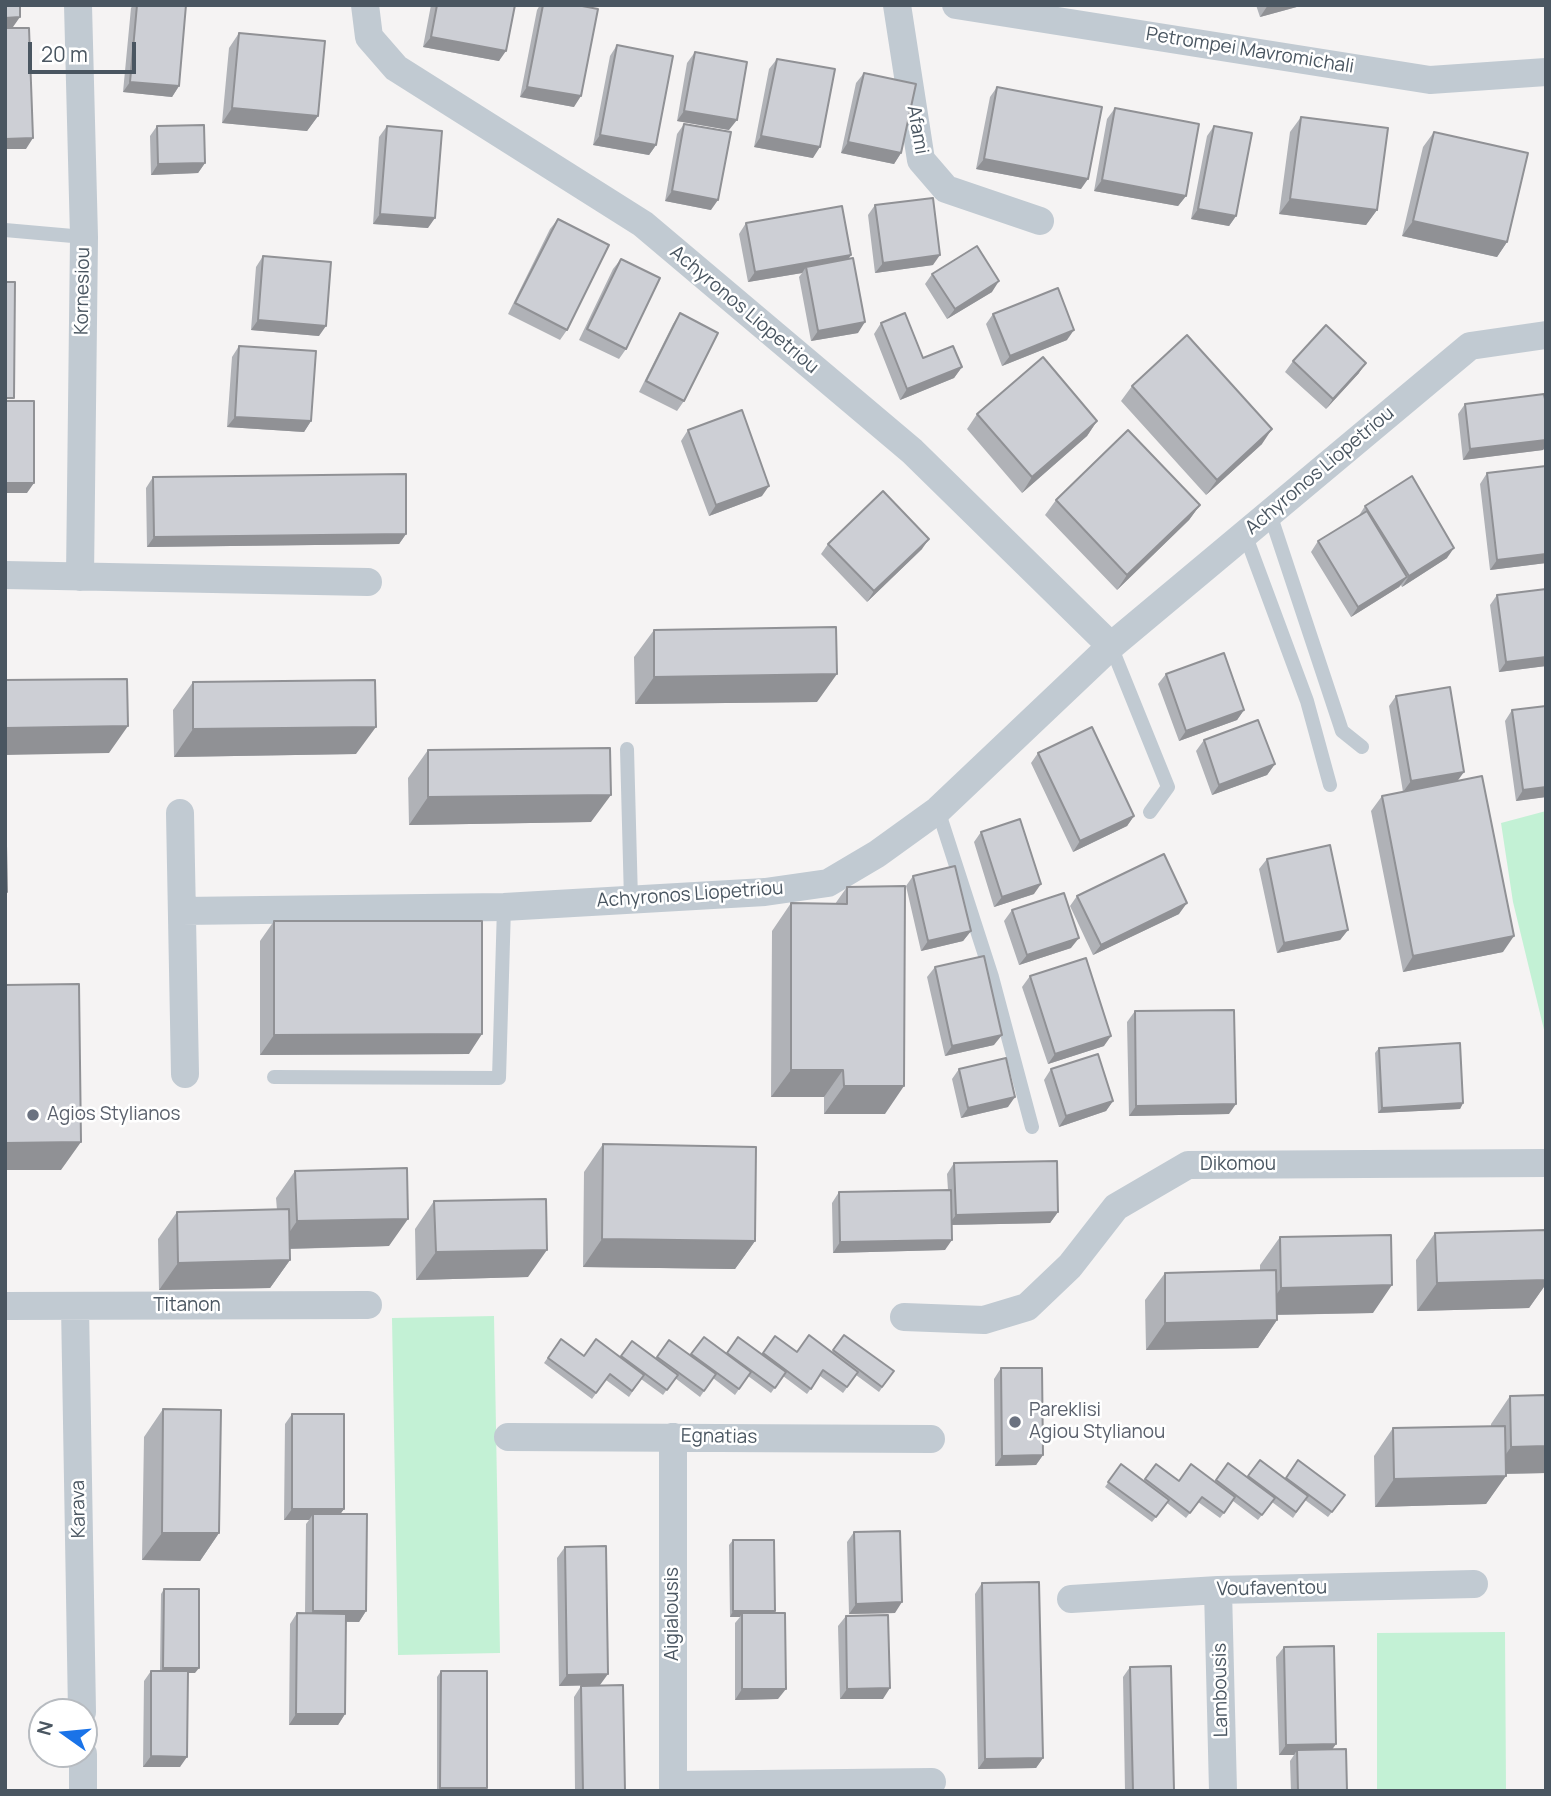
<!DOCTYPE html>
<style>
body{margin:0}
#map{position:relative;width:1551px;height:1796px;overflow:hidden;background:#f5f3f3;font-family:Manrope,sans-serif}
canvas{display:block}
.frame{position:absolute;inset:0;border:7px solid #4a5661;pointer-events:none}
.north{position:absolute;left:28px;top:1698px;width:70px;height:70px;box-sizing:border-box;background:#fff;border:2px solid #b7bbc0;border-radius:50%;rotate:285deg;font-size:19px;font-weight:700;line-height:28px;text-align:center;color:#4a5661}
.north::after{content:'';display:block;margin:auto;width:24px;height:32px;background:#1a73e8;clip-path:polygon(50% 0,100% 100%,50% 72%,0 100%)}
.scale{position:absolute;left:28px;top:42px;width:108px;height:32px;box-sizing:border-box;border:4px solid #4a5661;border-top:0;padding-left:9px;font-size:21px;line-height:24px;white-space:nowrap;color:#4a5661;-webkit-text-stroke:5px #fff;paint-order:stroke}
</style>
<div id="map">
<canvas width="1551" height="1796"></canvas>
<div class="frame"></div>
<div class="north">N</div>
<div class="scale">20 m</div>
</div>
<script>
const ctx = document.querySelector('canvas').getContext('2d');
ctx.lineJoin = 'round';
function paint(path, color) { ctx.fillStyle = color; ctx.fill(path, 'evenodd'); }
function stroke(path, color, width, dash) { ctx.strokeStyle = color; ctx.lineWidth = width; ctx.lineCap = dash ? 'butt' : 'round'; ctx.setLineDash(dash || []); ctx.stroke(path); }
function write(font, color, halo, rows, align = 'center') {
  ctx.font = font + ' Manrope,sans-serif'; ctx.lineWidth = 5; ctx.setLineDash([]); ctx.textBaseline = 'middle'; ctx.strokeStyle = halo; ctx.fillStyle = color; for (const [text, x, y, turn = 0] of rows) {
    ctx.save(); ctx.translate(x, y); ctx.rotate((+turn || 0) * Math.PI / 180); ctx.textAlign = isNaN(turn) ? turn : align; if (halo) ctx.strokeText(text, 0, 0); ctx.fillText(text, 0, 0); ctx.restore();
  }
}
const green = new Path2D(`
 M1546 811V1038L1513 902 1501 823Z
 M494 1316 500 1653 398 1655 392 1318Z
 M1505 1632 1506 1791H1377V1633Z`);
const service = new Path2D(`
 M5 230 84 237
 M1270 514 1342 731 1362 747
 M1245 534 1307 701 1330 785
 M1111 646 1168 787 1150 812
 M627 749 631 900
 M938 810 992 977 1032 1127
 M274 1077 499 1078 504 907`);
const minor = new Path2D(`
 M78 5 84 237 80 577
 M365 5 369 37 396 68 643 224 912 451 1111 646
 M897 5 921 160 946 189 1040 221
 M956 5 1430 80 1546 72
 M5 575 368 582
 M180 813 185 1074
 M182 911 504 907 765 892 828 883 877 854 938 810 1111 646 1470 346 1546 335
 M5 1306 368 1305
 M75 1306 82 1712
 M904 1317 984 1320 1027 1307 1070 1266 1116 1207 1188 1165 1546 1163
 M508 1437 931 1439
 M673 1437V1791
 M1218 1590 1223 1791
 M1071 1599 1218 1590 1474 1584
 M83 1754V1791
 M673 1785 932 1782`);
const wall = new Path2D(`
 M133 5H186L179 86 172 97 123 92 131 8Z
 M431 5H515L499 61 423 47Z
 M540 5H577L574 107 520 97 537 10Z
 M1256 5H1304L1260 17Z
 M239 33 318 116 307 131 222 123 229 48Z
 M617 45 656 145 649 155 593 145 610 56Z
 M695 52 729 130 677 121 687 63Z
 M777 59 813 158 754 147 769 69Z
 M864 73 901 153 894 164 841 153 856 83Z
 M997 87 1081 189 976 169 990 97Z
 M1115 108 1186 196 1178 206 1094 191 1107 119Z
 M1301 117 1377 210 1366 225 1279 214 1290 132Z
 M684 124 711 210 665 201 677 134Z
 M157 126 205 163 198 173 151 175 150 136Z
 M387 126 428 228 373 224 379 137Z
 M1214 126 1236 216 1229 226 1191 219 1207 136Z
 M1434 132 1507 242 1497 257 1402 236 1423 147Z
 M875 205 933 265 875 273 868 215Z
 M558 219 567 330 560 340 508 314 550 229Z
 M746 223 851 255 849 258 858 333 811 341 799 277 802 273 748 282 739 234Z
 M263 256 319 336 251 330 256 267Z
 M621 259 626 349 619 359 579 340 613 269Z
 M932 274 992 292 947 319 925 284Z
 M680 313 684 401 677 411 639 392 673 324Z
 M993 314 1067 340 1002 366 986 324Z
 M881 323 923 358 962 367 954 378 900 400 874 334Z
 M239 346 311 421 304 432 227 427 232 357Z
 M1293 361 1359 373 1326 409 1285 372Z
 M1132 386 1262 444 1206 495 1121 401Z
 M1465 404H1546V446L1543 450 1463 460 1458 414Z
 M977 414 1097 421 1087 436 1022 493 967 429Z
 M688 430 762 496 709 516 681 441Z
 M1487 473 1546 563 1490 570 1480 484Z
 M153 477 406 534 399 544 147 547 146 488Z
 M1056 500 1200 505 1189 520 1117 590 1045 515Z
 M1365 506 1447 558 1402 587 1401 585 1399 587 1351 617 1311 552 1318 541 1358 517Z
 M828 544 922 549 867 602 821 554Z
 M1546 589V666L1499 672 1490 605 1497 595Z
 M654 630 817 702 635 704 634 657Z
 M1166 674 1244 710 1237 720 1179 741 1158 684Z
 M193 682 356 754 174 757 173 710Z
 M1396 696 1458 781 1503 952 1403 972 1371 811 1382 796 1403 792 1389 706Z
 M1512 710 1546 797 1516 801 1505 721Z
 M1204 740 1275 764 1267 775 1212 795 1196 751Z
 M428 750 591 822 409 825 408 778Z
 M1038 753 1134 816 1127 826 1073 852 1031 763Z
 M981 832 1034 894 994 907 974 842Z
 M1267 859 1348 930 1340 940 1277 953 1259 869Z
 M913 876 971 931 963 941 921 951 906 886Z
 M847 887 885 1114H824V1097H771L772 931 791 903 835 904Z
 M1077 896 1179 914 1093 955 1070 906Z
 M1012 910 1071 948 1019 965 1004 921Z
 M274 921 469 1054 260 1055V941Z
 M935 967 994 1045 945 1056 927 977Z
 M1030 976 1104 1046 1048 1064 1022 987Z
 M1135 1011 1229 1114 1129 1116 1127 1022Z
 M1379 1048 1463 1103 1460 1109 1378 1113 1375 1053Z
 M959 1069 1008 1107 961 1118 952 1079Z
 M1051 1069 1113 1101 1106 1111 1059 1127 1044 1080Z
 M603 1144 755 1241 735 1269 583 1267 584 1172Z
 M954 1163 1058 1212 1050 1223 952 1225 945 1250 833 1253 832 1203 839 1192 948 1190 947 1174Z
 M295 1171 389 1246 290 1249V1260L270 1288 159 1290 158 1239 177 1212 277 1210 276 1198Z
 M434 1201 528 1277 416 1280 415 1229Z
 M1546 1230V1284L1529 1308 1417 1311 1416 1260 1435 1233Z
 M1280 1237 1373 1313 1277 1315V1320L1258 1348 1146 1350 1145 1300 1165 1273 1260 1270V1265Z
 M844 1335 894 1371 879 1392 856 1375 843 1393 820 1376 807 1394 783 1376 771 1393 748 1376 735 1395 713 1378 700 1397 675 1378 663 1395 641 1379 629 1397 606 1380 592 1399 544 1363 561 1339 584 1356 620 1357 632 1341 656 1358 669 1340 690 1356 704 1337 726 1354 738 1337 762 1355 775 1336 797 1352H832Z
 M1001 1368 1043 1455 1036 1465 995 1466 994 1379Z
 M1546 1395V1473L1506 1474 1486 1504 1375 1507 1374 1456 1393 1428 1491 1426V1424L1510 1396Z
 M163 1409 219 1533 200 1561 142 1560 144 1437Z
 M292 1414 344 1509 340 1514 366 1611 359 1622H346L345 1714 338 1725H289L290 1624 297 1613H305L306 1524 309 1520H284L285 1424Z
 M1260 1460 1285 1479 1298 1460 1345 1495 1328 1517 1305 1500 1293 1518 1272 1502 1258 1520 1233 1501 1220 1518 1198 1502 1186 1518 1167 1503 1152 1522 1105 1487 1121 1464 1143 1481 1156 1464 1179 1481 1214 1482 1228 1463 1247 1477Z
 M854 1532 895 1613 849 1614 847 1542Z
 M733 1540 775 1611 774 1613 778 1699 735 1700V1623L740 1617H730L729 1545Z
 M565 1547 600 1685 559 1686 557 1558Z
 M982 1583 1043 1758 1036 1768 978 1769 975 1594Z
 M164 1589 195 1673H188L180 1767H143L144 1681 151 1671H160L161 1594Z
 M846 1616 883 1699H840L838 1626Z
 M1284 1647 1336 1744 1332 1749 1347 1791H1291L1290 1761 1294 1755H1279L1276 1657Z
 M1130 1667 1174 1790 1173 1791H1125L1123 1677Z
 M441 1671 485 1791H437V1677Z
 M581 1686 625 1791H575L574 1697Z`);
const shadedWall = new Path2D(`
 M1268 5H1304L1260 17Z
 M20 17 13 27 5 28V18Z
 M431 37 506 51 499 61 423 47Z
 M130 82 179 86 172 97 123 92Z
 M527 87 581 96 574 107 520 97Z
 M232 108 318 116 307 131 222 123Z
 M684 111 737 120 729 130 677 121Z
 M600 135 656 145 649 155 593 145Z
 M761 136 820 147 813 158 754 147Z
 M33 138 26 149H5V139Z
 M848 142 901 153 894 164 841 153Z
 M984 159 1088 179 1081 189 976 169Z
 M205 163 198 173 151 175 158 164Z
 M1102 180 1186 196 1178 206 1094 191Z
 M672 191 718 200 711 210 665 201Z
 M1290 199 1377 210 1366 225 1279 214Z
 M1198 209 1236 216 1229 226 1191 219Z
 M380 214 435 218 428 228 373 224Z
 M1413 221 1507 242 1497 257 1402 236Z
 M851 255 844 265 806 267 802 273 748 282 755 272Z
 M940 255 933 265 875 273 883 263Z
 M999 281 992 292 947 319 955 309Z
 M258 320 326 326 319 336 251 330Z
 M865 322 858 333 811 341 818 331Z
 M1074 330 1067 340 1002 366 1010 356Z
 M1366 363 1359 373 1326 409 1333 399Z
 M962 367 954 378 900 400 907 389Z
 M235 417 311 421 304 432 227 427Z
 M1097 421 1087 436 1022 493 1032 477Z
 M1272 429 1262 444 1206 495 1217 480Z
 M1546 440V446L1543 450 1463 460 1470 449Z
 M5 483H34L27 493H5Z
 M769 486 762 496 709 516 716 505Z
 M1200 505 1189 520 1117 590 1127 575Z
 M406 534 399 544 147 547 154 537Z
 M929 539 922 549 867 602 874 591Z
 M1454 548 1447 558 1402 587 1409 576Z
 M1546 554V563L1490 570 1497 560Z
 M1407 577 1399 587 1351 617 1358 607Z
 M1546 657V666L1499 672 1506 662Z
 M837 674 817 702 635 704 654 677Z
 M1244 710 1237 720 1179 741 1186 731Z
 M128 726 109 753 5 755V728Z
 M376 727 356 754 174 757 193 729Z
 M1275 764 1267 775 1212 795 1219 785Z
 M1464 772 1456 783 1403 792 1411 781Z
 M1546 787V797L1516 801 1523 790Z
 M611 795 591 822 409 825 428 797Z
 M1134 816 1127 826 1073 852 1080 841Z
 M1041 884 1034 894 994 907 1002 897Z
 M1187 903 1179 914 1093 955 1101 945Z
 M1348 930 1340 940 1277 953 1284 943Z
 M971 931 963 941 921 951 928 941Z
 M1514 936 1503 952 1403 972 1413 956Z
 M1079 938 1071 948 1019 965 1027 955Z
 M482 1034 469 1054 260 1055 274 1035Z
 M1002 1035 994 1045 945 1056 952 1046Z
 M1111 1036 1104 1046 1048 1064 1055 1054Z
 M791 1070H843L824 1097H771Z
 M844 1086H904L885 1114H824Z
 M1015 1097 1008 1107 961 1118 968 1108Z
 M1113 1101 1106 1111 1059 1127 1066 1116Z
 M1463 1103 1460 1109 1378 1113 1382 1108Z
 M1236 1104 1229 1114 1129 1116 1136 1106Z
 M81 1142 61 1170H5V1143Z
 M1058 1212 1050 1223 948 1225 956 1215Z
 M408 1219 389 1246 278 1249 297 1221Z
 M602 1239 755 1241 735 1269 583 1267Z
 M952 1240 945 1250 833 1253 840 1242Z
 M547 1250 528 1277 416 1280 436 1252Z
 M290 1260 270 1288 159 1290 178 1263Z
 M1546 1280V1284L1529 1308 1417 1311 1437 1283Z
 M1392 1285 1373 1313 1262 1315 1281 1288Z
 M1277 1320 1258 1348 1146 1350 1165 1323Z
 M1546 1446V1473L1492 1474 1511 1447Z
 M1043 1455 1036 1465 995 1466 1002 1456Z
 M1506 1476 1486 1504 1375 1507 1394 1479Z
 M292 1509H344L336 1520 313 1514 309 1520H284Z
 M162 1533H219L200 1561 142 1560Z
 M902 1602 895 1613 849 1614 856 1604Z
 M313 1611H366L359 1622 305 1621Z
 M733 1611H775L771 1616 742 1613 740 1617H730Z
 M163 1668H199L195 1673H160Z
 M608 1674 600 1685 559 1686 567 1675Z
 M890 1688 883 1699H840L847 1689Z
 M742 1689H786L778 1699 735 1700Z
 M296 1714H345L338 1725H289Z
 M1336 1744 1329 1754 1297 1750 1294 1755H1279L1286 1745Z
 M151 1756 187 1757 180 1767H143Z
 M1043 1758 1036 1768 978 1769 985 1759Z
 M440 1788H487L485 1791H439Z`);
const building = new Path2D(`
 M5 5H20V17L5 18Z
 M137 5H186L179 86 130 82Z
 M437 5H515L506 51 431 37Z
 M543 5H577L598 9 581 96 527 87Z
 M5 28H29L33 138 5 139Z
 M239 33 325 41 318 116 232 108Z
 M617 45 673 56 656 145 600 135Z
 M695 52 747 62 737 120 684 111Z
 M777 59 835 69 820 147 761 136Z
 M864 73 916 84 901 153 848 142Z
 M997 87 1102 107 1088 179 984 159Z
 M1115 108 1199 124 1186 196 1102 180Z
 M1301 117 1388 128 1377 210 1290 199Z
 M684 124 731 132 718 200 672 191Z
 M204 125 205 163 158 164 157 126Z
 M387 126 442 131 435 218 380 214Z
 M1214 126 1252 133 1236 216 1198 209Z
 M1434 132 1528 153 1507 242 1413 221Z
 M933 198 940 255 883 263 875 205Z
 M842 206 851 255 755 272 746 223Z
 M558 219 609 245 567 330 515 303Z
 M977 246 999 281 955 309 932 274Z
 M263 256 331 262 326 326 258 320Z
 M853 258 865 322 818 331 806 267Z
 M621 259 660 278 626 349 587 329Z
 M5 282H15L14 398H5Z
 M1058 288 1074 330 1010 356 993 314Z
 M680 313 718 333 684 401 646 381Z
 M905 313 923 358 953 346 962 367 907 389 881 323Z
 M1326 325 1366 363 1333 399 1293 361Z
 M1187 335 1272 429 1217 480 1132 386Z
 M239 346 316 351 311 421 235 417Z
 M1043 357 1097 421 1032 477 977 414Z
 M1544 394 1546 404V440L1470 449 1465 404Z
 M5 401H34V483H5Z
 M742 410 769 486 716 505 688 430Z
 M1128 430 1200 505 1127 575 1056 500Z
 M1546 466V554L1497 560 1487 473Z
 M406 474V534L154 537 153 477Z
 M1412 476 1454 548 1409 576 1365 506Z
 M883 491 929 539 874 591 828 544Z
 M1367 511 1407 577 1358 607 1318 541Z
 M1546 589V657L1506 662 1497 595Z
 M836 627 837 674 654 677V630Z
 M1224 653 1244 710 1186 731 1166 674Z
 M127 679 128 726 5 728V680Z
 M375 680 376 727 193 729V682Z
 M1450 687 1464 772 1411 781 1396 696Z
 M1546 706V787L1523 790 1512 710Z
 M1258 720 1275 764 1219 785 1204 740Z
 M1092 727 1134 816 1080 841 1038 753Z
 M610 748 611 795 428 797V750Z
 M1482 776 1514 936 1413 956 1382 796Z
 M1020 819 1041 884 1002 897 981 832Z
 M5 845H6L7 892H5Z
 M1330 845 1348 930 1284 943 1267 859Z
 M1164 854 1187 903 1101 945 1077 896Z
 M955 866 971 931 928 941 913 876Z
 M905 886 904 1086H844L843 1070H791V903L847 904V887Z
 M1064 893 1079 938 1027 955 1012 910Z
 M274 921H482V1034L274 1035Z
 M984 956 1002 1035 952 1046 935 967Z
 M1086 958 1111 1036 1055 1054 1030 976Z
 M79 984 81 1142 5 1143V985Z
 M1234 1010 1236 1104 1136 1106 1135 1011Z
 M1460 1043 1463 1103 1382 1108 1379 1048Z
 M1098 1054 1113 1101 1066 1116 1051 1069Z
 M1006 1058 1015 1097 968 1108 959 1069Z
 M603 1144 756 1147 755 1241 602 1239Z
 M1057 1161 1058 1212 956 1215 954 1163Z
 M407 1168 408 1219 297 1221 295 1171Z
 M951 1190 952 1240 840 1242 839 1192Z
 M546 1199 547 1250 436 1252 434 1201Z
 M289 1209 290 1260 178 1263 177 1212Z
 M1546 1230V1280L1437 1283 1435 1233Z
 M1391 1235 1392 1285 1281 1288 1280 1237Z
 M1276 1270 1277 1320 1165 1323V1273Z
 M809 1335 858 1372 847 1387 823 1370 811 1389 763 1353 775 1336 797 1352Z
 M844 1335 894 1371 882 1387 833 1350Z
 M704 1337 751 1372 739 1389 691 1354Z
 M738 1337 786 1372 775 1388 727 1353Z
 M561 1339 584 1356 596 1339 644 1375 632 1391 610 1374 596 1393 548 1358Z
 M669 1340 716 1374 704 1391 657 1357Z
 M632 1341 678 1375 667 1390 621 1356Z
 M1001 1368H1042L1043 1455 1002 1456Z
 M1546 1395V1446L1511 1447 1510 1396Z
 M163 1409 221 1410 219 1533H162Z
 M292 1414H344V1509H292Z
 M1505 1426 1506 1476 1394 1479 1393 1428Z
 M1260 1460 1308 1496 1296 1512 1248 1476Z
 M1298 1460 1345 1495 1332 1512 1286 1478Z
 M1228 1463 1275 1498 1262 1515 1216 1480Z
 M1121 1464 1169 1500 1156 1517 1108 1482Z
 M1156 1464 1179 1481 1191 1464 1235 1497 1224 1513 1202 1497 1190 1513 1145 1479Z
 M313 1514H367L366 1611H313Z
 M900 1531 902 1602 856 1604 854 1532Z
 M733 1540H774L775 1611H733Z
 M606 1546 608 1674 567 1675 565 1547Z
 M1039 1582 1043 1758 985 1759 982 1583Z
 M164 1589H199V1668H163Z
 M297 1613 346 1614 345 1714H296Z
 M742 1613H785L786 1689H742Z
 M888 1615 890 1688 847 1689 846 1616Z
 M1334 1646 1336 1744 1286 1745 1284 1647Z
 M1171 1666 1174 1790 1133 1791 1130 1667Z
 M151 1671H188L187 1757 151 1756Z
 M441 1671H487V1788H440Z
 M623 1685 625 1791H583L581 1686Z
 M1346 1749 1347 1791H1298L1297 1750Z`);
const markers = [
 [33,1115,7,"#6b7280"],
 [1015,1422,7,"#6b7280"]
];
const streetNames = [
 ["Petrompei Mavromichali",1250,51,9],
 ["Afami",917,130,80],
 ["Kornesiou",83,291,-89],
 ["Achyronos Liopetriou",744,310,40],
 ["Achyronos Liopetriou",1320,471,-40],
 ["Achyronos Liopetriou",690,895,-4],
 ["Dikomou",1238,1165],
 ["Titanon",187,1306],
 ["Egnatias",719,1437,1],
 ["Karava",79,1509,-91],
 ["Voufaventou",1272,1589,-1],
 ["Aigialousis",673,1614,-90],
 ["Lambousis",1221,1690,-91]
];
const worshipNames = [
 ["Agios Stylianos",47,1115],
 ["Pareklisi",1029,1411],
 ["Agiou Stylianou",1029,1433]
];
paint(green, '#c3f1d5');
stroke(service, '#c1cad2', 14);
stroke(minor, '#c1cad2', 28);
paint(wall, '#b0b2b7');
paint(shadedWall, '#909195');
paint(building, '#cdcfd5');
stroke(building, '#909195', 2);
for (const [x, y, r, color] of markers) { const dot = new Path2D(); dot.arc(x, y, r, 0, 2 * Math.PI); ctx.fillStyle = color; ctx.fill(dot); stroke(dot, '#fff', 2.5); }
write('19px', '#4a5661', '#fff', streetNames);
write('19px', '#5b616d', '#fff', worshipNames, 'left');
</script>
